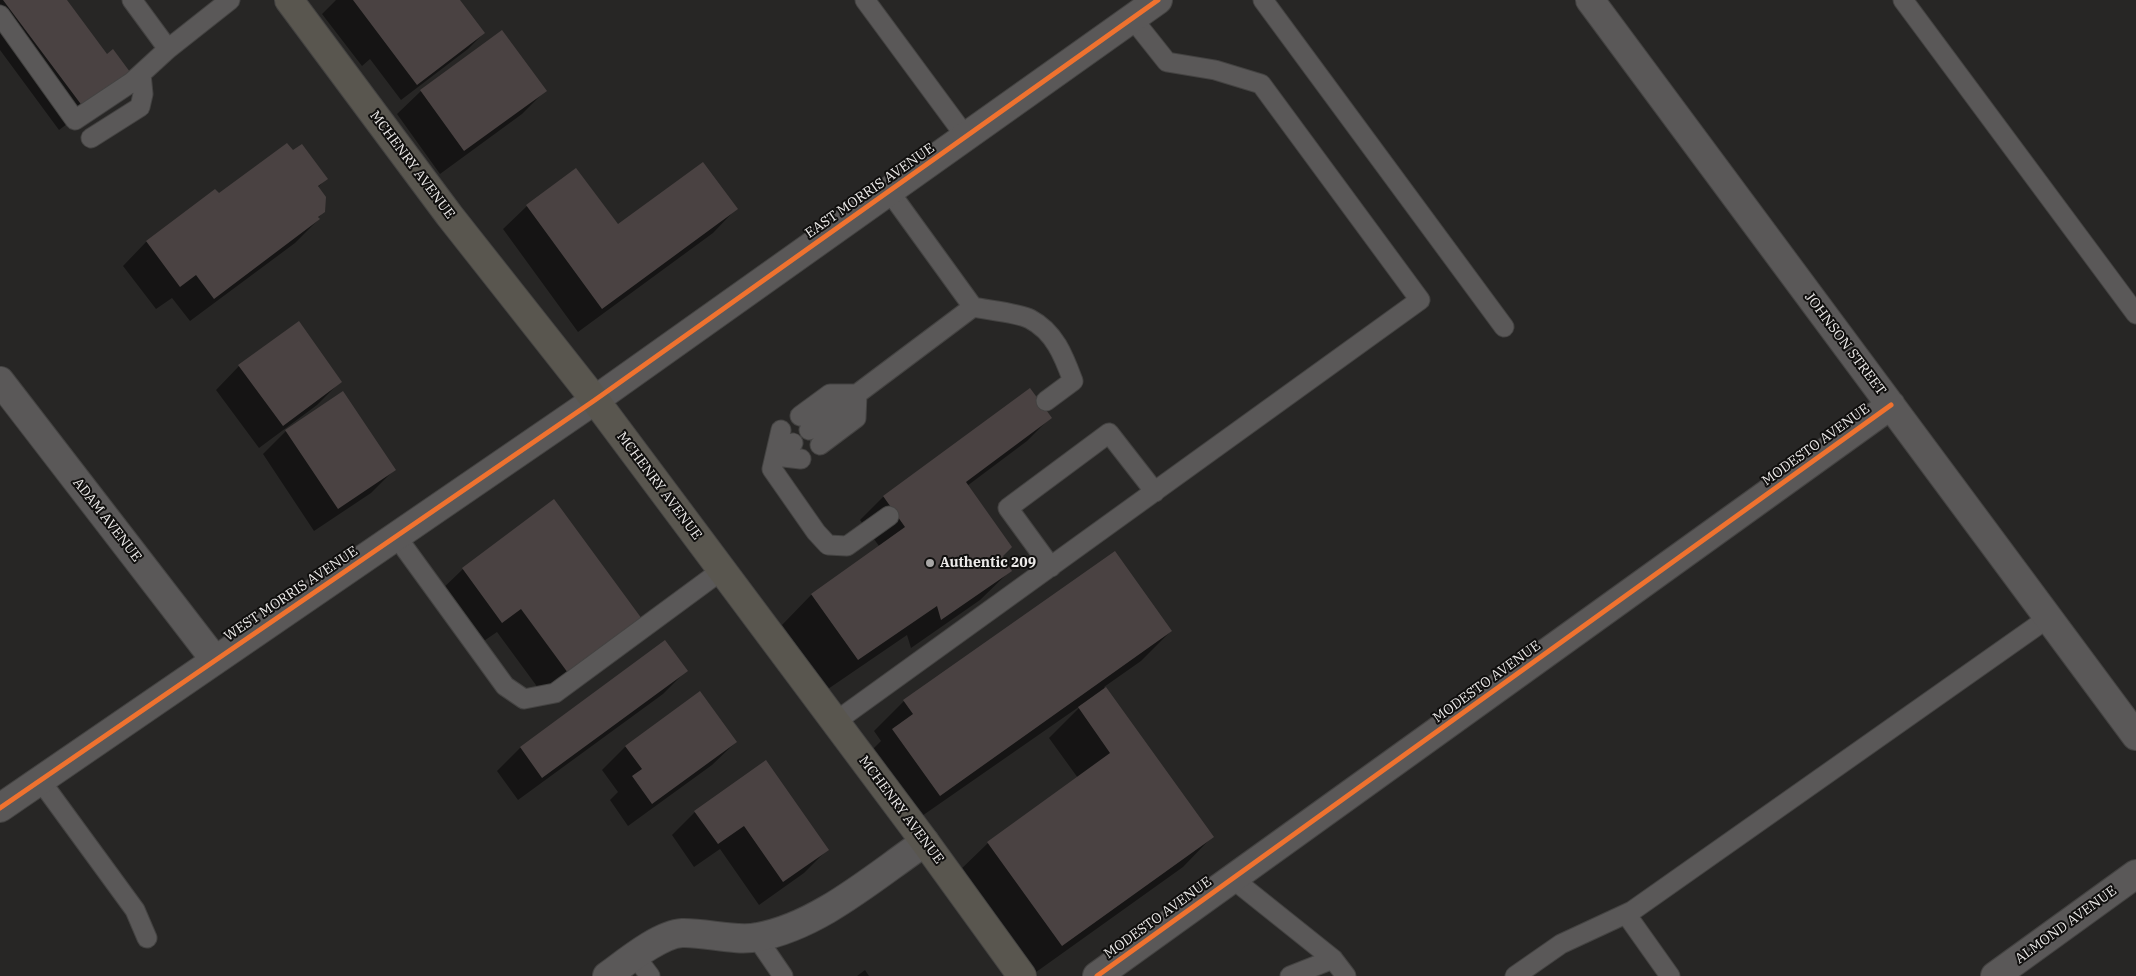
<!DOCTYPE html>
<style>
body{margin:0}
canvas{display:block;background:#272625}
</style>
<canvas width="2136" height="976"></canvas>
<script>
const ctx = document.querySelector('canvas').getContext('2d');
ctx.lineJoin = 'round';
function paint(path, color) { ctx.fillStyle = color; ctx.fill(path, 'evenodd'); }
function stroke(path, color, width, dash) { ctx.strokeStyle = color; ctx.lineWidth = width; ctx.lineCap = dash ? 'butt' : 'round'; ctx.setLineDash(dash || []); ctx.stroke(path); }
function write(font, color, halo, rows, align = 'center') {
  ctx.font = font + ' "IBM Plex Serif",serif'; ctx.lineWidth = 4; ctx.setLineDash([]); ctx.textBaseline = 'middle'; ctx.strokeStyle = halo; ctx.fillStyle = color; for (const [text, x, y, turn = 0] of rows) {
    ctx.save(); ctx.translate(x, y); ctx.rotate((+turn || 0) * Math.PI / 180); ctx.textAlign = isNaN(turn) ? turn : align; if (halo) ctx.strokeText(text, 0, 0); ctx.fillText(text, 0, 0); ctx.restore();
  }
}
const shadow = new Path2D(`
 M0 0H66L105 96 59 130 0 50Z
 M336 0H458L484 33 468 49 401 100 370 59 362 66 322 14Z
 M502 32 545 91 522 114 440 174 397 114 421 91Z
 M293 152 326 179 317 188 324 211 318 218 319 219 295 243 190 321 172 298 156 309 123 266 146 242 215 191 219 195Z
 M576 169 618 226 736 209 713 233 578 332 503 229 527 206Z
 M239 366 341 381 317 405 259 448 216 390Z
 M1030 389 1050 418 1027 441 967 486 1010 571 980 600 911 648 907 635 828 689 782 625 811 595 879 546 860 520 883 497Z
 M286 431 394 470 371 493 314 531 263 454Z
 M463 569 640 618 544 696 497 632 478 645 439 592Z
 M1171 631 1141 661 1104 687 1212 837 1183 867 1032 975 958 872 988 843 1078 778 1049 738 1083 704 909 825 863 759 881 741 874 731 904 701Z
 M665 642 686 671 663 694 518 800 497 771 520 748Z
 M736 742 712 765 628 826 610 800 618 792 602 770 626 746Z
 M695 812 827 850 804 873 759 905 720 849 694 867 672 835Z
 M865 970 869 976H857Z`);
const building = new Path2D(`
 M3 0H67L107 54 113 49 130 72 83 107Z
 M353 0H460L485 33 417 85Z
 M502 30 547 91 464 151 420 90Z
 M287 143 293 150 302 144 328 179 318 186 326 197 325 212 318 217 320 219 214 299 196 275 180 287 146 241 215 189 219 193Z
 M703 162 738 209 602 309 526 205 576 168 618 224Z
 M299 321 342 382 283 426 238 365Z
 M1030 388 1052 418 966 482 1012 547 1003 556 1012 571 941 620 937 606 858 660 811 594 905 527 883 496Z
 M343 391 396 470 338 509 285 430Z
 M554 499 642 619 568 673 521 609 502 623 462 568Z
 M1115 551 1172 631 940 796 892 729 913 714 903 700Z
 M665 640 688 671 542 778 520 747Z
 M1106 687 1214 837 1062 946 987 842 1110 753 1078 707Z
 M700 691 737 742 652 804 632 776 642 769 625 746Z
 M766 760 829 850 783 882 744 826 718 844 694 811Z`);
const lane = new Path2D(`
 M132 0 168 49
 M865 0 966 137
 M1263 0 1504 327
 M1903 0 2136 314
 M0 15 75 120 132 82 168 49 230 0
 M91 138 140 107 143 94 141 74
 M973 307C987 310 1019 313 1030 319 1055 332 1064 357 1073 381L1046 401
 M800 416 830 394H857
 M781 430 775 456 801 459
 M809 430 973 307 889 191
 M793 443 775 456 772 469 816 532 828 545 847 546 889 516
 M820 445 856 418 857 394
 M396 536 505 686 524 699 555 693 722 570
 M1051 567 1008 508 1109 433 1155 492
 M835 722 1420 300 1261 84 1215 70 1167 62 1132 18
 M40 780 135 910 147 938
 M1233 879 1333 959 1346 976
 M1626 914 1670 976
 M757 938 783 976
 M635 956 650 976
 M1290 976 1333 959
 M1515 976 1561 944 1632 911 2048 618`);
const street = new Path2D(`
 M1590 0 2136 736
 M0 381 215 660
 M0 808 595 400
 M607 976C625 963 660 934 682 933 705 932 736 942 758 937 819 926 875 876 925 842
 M1097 976 1891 405
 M1995 976 2136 874`);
const secondary = new Path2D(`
 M595 400 1158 0`);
const primary = new Path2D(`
 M289 0 449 215 595 400 925 842 1022 976`);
const cycleway = new Path2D(`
 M0 808 595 400 1158 0
 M1097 976 1891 405`);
const markers = [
 [930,563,5,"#a8a6a5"]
];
const streetNames = [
 ["MCHENRY AVENUE",412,165,53],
 ["EAST MORRIS AVENUE",870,191,-35],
 ["JOHNSON STREET",1845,344,53],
 ["MODESTO AVENUE",1816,445,-36],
 ["MCHENRY AVENUE",659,486,53],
 ["ADAM AVENUE",107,520,52],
 ["WEST MORRIS AVENUE",291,594,-34],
 ["MODESTO AVENUE",1487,682,-36],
 ["MCHENRY AVENUE",901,810,53],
 ["MODESTO AVENUE",1158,918,-36],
 ["ALMOND AVENUE",2066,925,-36]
];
const poiNames = [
 ["Authentic 209",940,563]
];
paint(shadow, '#0007');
paint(building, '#4a4242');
stroke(lane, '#444342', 21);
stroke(street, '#444342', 30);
stroke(secondary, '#444342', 30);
stroke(primary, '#444342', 30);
stroke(lane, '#5a5858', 19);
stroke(street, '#5a5858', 28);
stroke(secondary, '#5a5858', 28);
stroke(primary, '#59564f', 28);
stroke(cycleway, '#ef722f', 5);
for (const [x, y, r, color] of markers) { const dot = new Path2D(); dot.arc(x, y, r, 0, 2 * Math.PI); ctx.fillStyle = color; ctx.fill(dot); stroke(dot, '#100f0e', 2); }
write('14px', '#edebea', '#100f0e', streetNames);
write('bold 14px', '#edebea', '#100f0e', poiNames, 'left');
</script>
